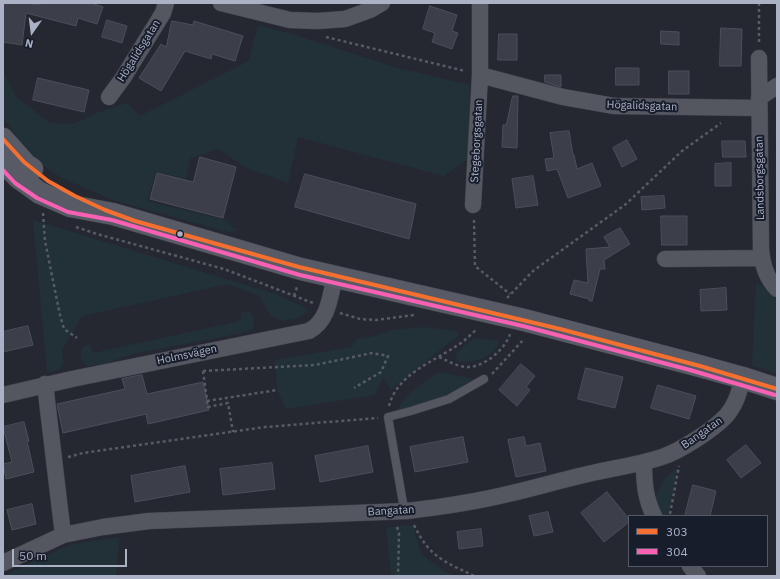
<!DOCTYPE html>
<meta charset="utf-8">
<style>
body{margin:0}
#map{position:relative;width:780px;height:579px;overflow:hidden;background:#252831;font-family:"IBM Plex Sans",sans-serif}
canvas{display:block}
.frame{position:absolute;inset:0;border:4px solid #acb2c5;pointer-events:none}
.legend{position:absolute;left:628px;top:515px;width:140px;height:52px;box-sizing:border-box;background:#181d2c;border:1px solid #535969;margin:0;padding:5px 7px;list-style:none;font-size:12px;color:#acb2c5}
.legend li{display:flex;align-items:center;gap:8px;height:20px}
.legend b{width:20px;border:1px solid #535969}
.north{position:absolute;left:12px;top:12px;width:40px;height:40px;-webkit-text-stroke:3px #181d2c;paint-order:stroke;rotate:194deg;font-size:11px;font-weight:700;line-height:16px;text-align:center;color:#acb2c5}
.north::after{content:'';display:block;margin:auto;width:14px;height:18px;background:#acb2c5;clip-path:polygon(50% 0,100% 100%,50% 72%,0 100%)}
.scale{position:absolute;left:12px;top:549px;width:115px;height:18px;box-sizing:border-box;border:2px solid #acb2c5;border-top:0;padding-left:5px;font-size:12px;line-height:14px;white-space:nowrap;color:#acb2c5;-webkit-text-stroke:3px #181d2c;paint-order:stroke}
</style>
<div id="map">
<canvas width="780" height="579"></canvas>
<div class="frame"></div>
<ul class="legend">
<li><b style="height:5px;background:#f46f30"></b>303</li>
<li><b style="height:5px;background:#f860b3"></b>304</li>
</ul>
<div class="north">N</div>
<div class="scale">50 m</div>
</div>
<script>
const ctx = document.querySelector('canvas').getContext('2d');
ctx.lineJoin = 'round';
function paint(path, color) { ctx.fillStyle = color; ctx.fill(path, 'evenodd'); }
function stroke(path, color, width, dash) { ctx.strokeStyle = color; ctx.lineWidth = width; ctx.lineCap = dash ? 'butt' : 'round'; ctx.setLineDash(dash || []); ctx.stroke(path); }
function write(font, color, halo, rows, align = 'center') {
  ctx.font = font + ' "IBM Plex Sans",sans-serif'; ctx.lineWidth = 4; ctx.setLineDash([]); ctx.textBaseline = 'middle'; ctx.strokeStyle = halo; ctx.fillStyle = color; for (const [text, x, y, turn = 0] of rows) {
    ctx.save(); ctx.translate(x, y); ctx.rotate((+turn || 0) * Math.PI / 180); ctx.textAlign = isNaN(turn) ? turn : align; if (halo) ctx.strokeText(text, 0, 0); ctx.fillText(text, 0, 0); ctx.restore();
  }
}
const green = new Path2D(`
 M258 25 295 35 394 67 469 85 470 100 468 159 444 176 298 137 288 183 244 167 219 149 190 158 186 179 156 172 147 201 225 220 237 231 227 232 113 200 62 178 34 160 3 118V71L15 96 50 123 74 124 96 113 127 103 140 116 249 61Z
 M33 220 275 294 304 307 308 312 297 318 284 321 271 316 259 296 228 284 82 316 62 350 63 362 59 370 47 372Z
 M756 283 769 291 777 301V373L752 366Z
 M242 312H250L254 319 253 329 242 333 128 355 105 364 87 366C80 360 79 356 82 348L90 344 93 353 240 321Z
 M425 327 456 331 459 336 446 345 391 390 383 377 375 395 286 409 277 390 275 360 352 347 357 339 371 337 392 330Z
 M474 338 499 341C496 358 473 363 458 362L455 354Z
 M439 372 473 379 444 398 397 414C400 397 425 381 439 372Z
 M678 467 668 516H663L659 510 655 497 664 479Z
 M406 525 413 526 422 555 447 573 456 576H391L386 528Z
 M119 537 116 576H4L69 545Z`);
const building = new Path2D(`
 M4 3H27L40 5 41 3H91L103 7 97 24 78 18 76 26 26 13 22 45 3 42Z
 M430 6 457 15 452 31 458 33 452 49 432 42 435 33 423 29Z
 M107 20 127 26 122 43 102 37Z
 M172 21 193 25 194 21 243 36 235 61 212 54 211 59 185 51 161 91 139 78 161 44 166 47Z
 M721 28 742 29 741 66H720Z
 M661 31 679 32V45L661 44Z
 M499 34H517V60H498Z
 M616 68H639V85H616Z
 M669 71H689V94H669Z
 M545 75H561V87L545 82Z
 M38 78 89 90 84 112 33 100Z
 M513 96H518L517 148 502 147 503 125H506Z
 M569 131 573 155H574L577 169 592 163 601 186 568 198 557 169 547 171 545 159 554 158 550 133Z
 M627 140 637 159 622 167 613 148Z
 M722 141H745L746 157H723Z
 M200 157 236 167 223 218 150 199 157 173 193 182Z
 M731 163V186H715V164Z
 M305 174 416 204 409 239 295 207Z
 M533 176 538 205 516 208 512 179Z
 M664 196 665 208 642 210 641 197Z
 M661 216H687V245H662Z
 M620 228 630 244 604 260 605 269H600L592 301H589V299L570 294 574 280 588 283 586 249 610 247 604 237Z
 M726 288 727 310 701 311 700 290Z
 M28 326 33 345 3 352V332Z
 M521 364 535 376 526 387 530 390 517 406 499 390Z
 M586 368 623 377 615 408 578 399Z
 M142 375 147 394 203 382 209 410 148 424 146 414 63 433 57 404 125 389 122 379Z
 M658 385 696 396 689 419 651 408Z
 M24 422 29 441H27L34 472 6 479 3 464 12 462 3 427Z
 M463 437 468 462 415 472 410 447Z
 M524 437 526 446 540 443 546 471 516 477 508 440Z
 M746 445 761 463 741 478 727 460Z
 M368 446 373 472 320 482 315 456Z
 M272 463 275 489 223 495 220 469Z
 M185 466 190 492 135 502 131 476Z
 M693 485 716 491 710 516H685Z
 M607 492 629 519V522L604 542 581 513Z
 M32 504 36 524 12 530 7 510Z
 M548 512 553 532 534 536 529 516Z
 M481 529 483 546 459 549 457 532Z`);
const path = new Path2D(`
 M759 3V44
 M326 37 465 71
 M43 213 45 241 60 315 64 329 77 338
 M474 220 475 266 510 294
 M76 227 97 234 224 269 313 303
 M294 296 297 287
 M507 298 533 271 626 204 682 151 721 123
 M340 313 360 319 376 320 414 315
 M439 357C448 361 456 366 466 367 483 368 505 350 510 334
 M203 371 315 365 372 353 388 356 381 372 354 388
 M203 371 208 407 228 403 233 432
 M492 374 524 339
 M207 401 277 390
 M389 406C397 374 433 362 458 345 465 341 471 334 477 329
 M68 457 83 453 265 427 378 418
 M670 514 679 466
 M414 525C430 558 444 561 474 576
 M397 527 399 533 398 576`);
const lane = new Path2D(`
 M407 511 403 503 388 417 411 411 449 399 484 379`);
const street = new Path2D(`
 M221 3 290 20 318 21 345 19 370 10 382 3
 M759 58 761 249C762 264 766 278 777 289
 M480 75 563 97 614 106 759 108
 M109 97 123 78 163 13 166 3
 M759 98 777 86
 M473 205 480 75V3
 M665 259 761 258
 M45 384 63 535
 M3 395 72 379 309 331C329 320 330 296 335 276
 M644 462C644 482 645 498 654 516
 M3 563 63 535 103 527 149 521 407 511C441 507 475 502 508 494 535 488 561 480 588 474 613 468 638 465 662 457 680 451 713 430 726 416 736 405 739 392 743 378
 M690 566 698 576`);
const secondary = new Path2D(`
 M3 139 26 165 32 169
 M3 162 19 178 40 193 70 206 113 214 301 269 524 320 692 364 743 378 777 389`);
const bus1 = new Path2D(`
 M3 139 24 162 48 181 75 196 105 210 135 221 299 267 560 329 700 366 777 389`);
const bus2 = new Path2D(`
 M3 170 15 183 37 198 68 212 112 220 300 275 523 326 690 370 775 395`);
const markers = [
 [180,234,3.5,"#acb2c5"]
];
const streetNames = [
 ["Högalidsgatan",139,51,-58],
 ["Högalidsgatan",642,106,2],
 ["Stegeborgsgatan",477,141,-87],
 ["Landsborgsgatan",760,178,-91],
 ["Holmsvägen",187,355,-12],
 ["Bangatan",702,433,-35],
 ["Bangatan",391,511,-3]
];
paint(green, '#223137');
paint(building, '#3c3f49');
stroke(building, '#4b4f5a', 1);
stroke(lane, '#40434a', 9);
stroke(street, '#40434a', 17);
stroke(secondary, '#40434a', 23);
stroke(path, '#565b64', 2.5, [3, 3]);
stroke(lane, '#545660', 8);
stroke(street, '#545660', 16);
stroke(secondary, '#585b65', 22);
stroke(bus1, '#f46f30', 4);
stroke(bus2, '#f860b3', 4);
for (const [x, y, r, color] of markers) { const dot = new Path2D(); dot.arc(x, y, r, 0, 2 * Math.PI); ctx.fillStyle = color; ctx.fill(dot); stroke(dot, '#181d2c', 1.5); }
write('11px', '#acb2c5', '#181d2c', streetNames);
</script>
